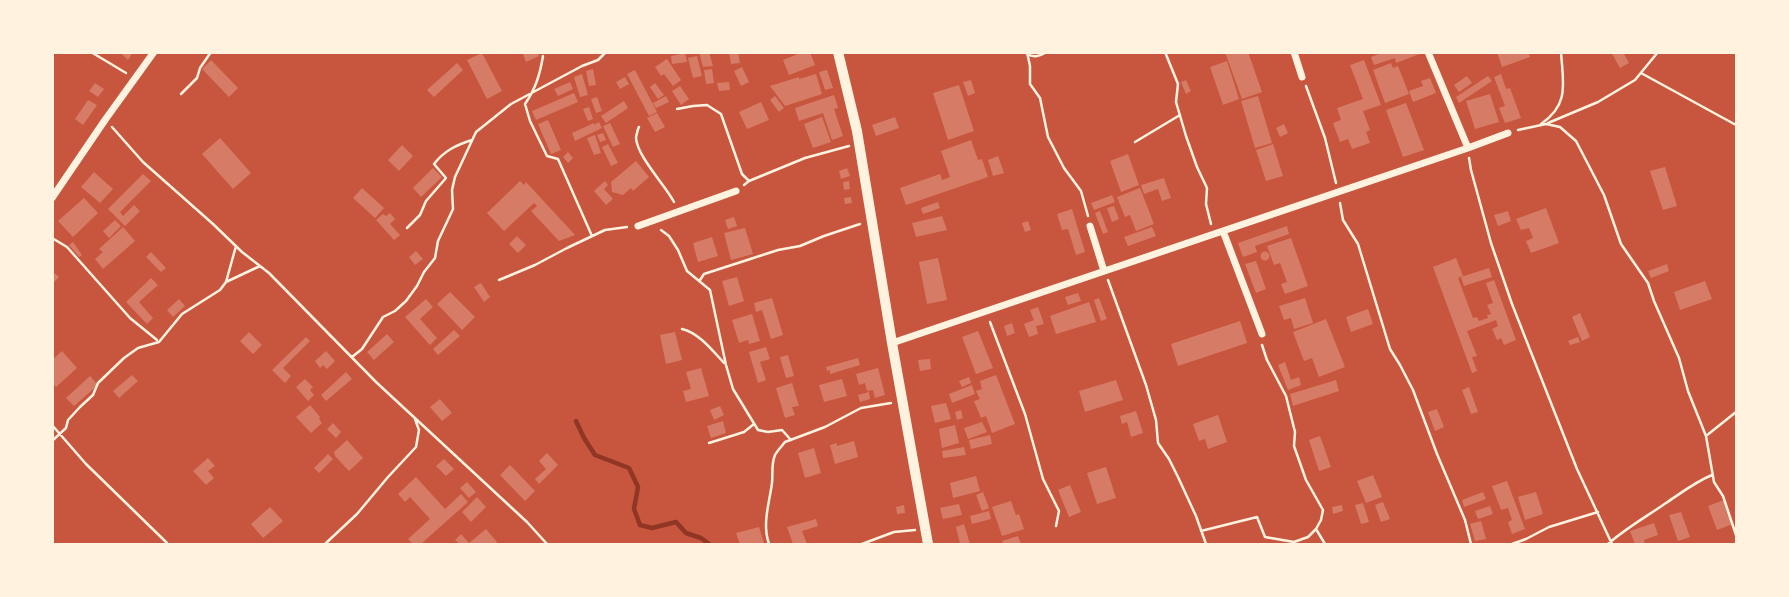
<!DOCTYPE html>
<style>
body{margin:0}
#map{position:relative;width:1789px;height:597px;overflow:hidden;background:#c8553d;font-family:"Alegreya Sans",sans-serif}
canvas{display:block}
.frame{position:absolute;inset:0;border:54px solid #fff3e0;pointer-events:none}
</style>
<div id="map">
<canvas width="1789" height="597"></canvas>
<div class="frame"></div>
</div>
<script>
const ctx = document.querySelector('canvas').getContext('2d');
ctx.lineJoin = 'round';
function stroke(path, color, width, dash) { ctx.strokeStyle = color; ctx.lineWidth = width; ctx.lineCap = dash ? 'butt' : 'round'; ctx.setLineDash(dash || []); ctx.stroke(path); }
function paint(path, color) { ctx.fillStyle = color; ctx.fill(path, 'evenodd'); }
const stream = new Path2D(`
 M576 421 584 438 595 455 629 468 638 487 634 509 640 525 652 528 676 522 686 533 701 538 709 544`);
const building = new Path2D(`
 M120 52H133L128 60Z
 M527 52H537L539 56 526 62 523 54Z
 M699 52H709L713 66 703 67Z
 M729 52H738L740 63 731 64Z
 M803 52H810L815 65 789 75 783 60Z
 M1225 52H1248L1262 92 1242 99Z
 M1384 52H1422V53L1396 63 1395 58 1374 65 1371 57Z
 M1497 52H1528L1530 57 1502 67Z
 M1611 52H1623L1629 63 1620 68Z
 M482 53 502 91 487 99 467 60Z
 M685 53 687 62 672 64 671 56Z
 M697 56 702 76 693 78 688 58Z
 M667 59 681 80 673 86 664 74 661 76 655 67Z
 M211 60 238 88 229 97 202 69Z
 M1364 60 1381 105 1363 111 1370 130 1366 132 1370 143 1352 149 1348 139 1340 142 1333 123 1341 120 1337 108 1363 99 1350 65Z
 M1227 61 1239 99 1223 105 1210 67Z
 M457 63 463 70 434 97 427 90Z
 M1391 63 1393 68 1398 66 1409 94 1385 103 1373 70Z
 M742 67 749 82 741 86 734 71Z
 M593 69 596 85 589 86 586 71Z
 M712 69 714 83 706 84 704 70Z
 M635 70 657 112 649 116 627 74Z
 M827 70 833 88 825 90 819 72Z
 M582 74 588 95 580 97 574 77Z
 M816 74 822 94 785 106 770 86 799 77V79Z
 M1501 74 1506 89 1510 88 1521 118 1505 123 1499 108 1505 106 1494 77Z
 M1467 76 1472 83 1459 92 1454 85Z
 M1488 76 1492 81 1459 103 1456 97Z
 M625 77 629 84 620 89 616 82Z
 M1430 78 1436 93 1413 102 1409 91 1423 86 1421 81Z
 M971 80 975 93 968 96 963 82Z
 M1186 80 1191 91 1186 94 1181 82Z
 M570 82 573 89 558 96 554 89Z
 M729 82 730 90 719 91 717 83Z
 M95 83 104 89 98 97 89 91Z
 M655 83 664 95 658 99 650 87Z
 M959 85 974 131 948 140 933 93Z
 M680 86 689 99 681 105 672 91Z
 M574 93 578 102 536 120 532 111Z
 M1490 94 1499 122 1475 129 1466 101Z
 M834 95 838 108 834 109 843 136 832 140 823 113 799 121 795 108Z
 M666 96 669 102 656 108 653 103Z
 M775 96 784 108 779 112 770 100Z
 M1258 96 1272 143 1255 148 1241 101Z
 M597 97 602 111 596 113 591 99Z
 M88 100 97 105 83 125 75 119Z
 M624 101 628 108 606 123 601 116Z
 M761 102 769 120 747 129 739 112Z
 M1406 103 1424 150 1403 157 1386 110Z
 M589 107 593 119 588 121 583 109Z
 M657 113 665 127 655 132 647 118Z
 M822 117 831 142 813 148 804 124Z
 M895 117 899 128 876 136 872 125Z
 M548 120 561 150 551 154 538 124Z
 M599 122 602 128 575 141 572 133 594 123V125Z
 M610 123 620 144 613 147 603 126Z
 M1284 124 1288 133 1280 137 1276 128Z
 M603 133 606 140 600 142 597 135Z
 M595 135 601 153 594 155 587 138Z
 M220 138 251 173 233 189 202 154Z
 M971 140 978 160 982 159 988 177 906 205 900 188 940 174 942 180 950 177 941 151Z
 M608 144 618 163 611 166 602 147Z
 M1273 144 1283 176 1266 181 1256 150Z
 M402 145 413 156 399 171 388 160Z
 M568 152 573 158 568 163 563 157Z
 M1128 154 1139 185 1121 192 1110 161Z
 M998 156 1004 173 993 176 988 160Z
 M636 161 649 177 633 191 631 188 623 195 612 192 611 182Z
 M1665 167 1677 206 1663 210 1650 171Z
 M433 168 442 177 421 197 413 188Z
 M847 168 850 176 841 179 839 171Z
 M94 172 113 189 100 203 81 187Z
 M143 174 151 181 120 212 123 216 134 205 140 211 125 226 108 209Z
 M1164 178 1171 198 1162 201 1158 189 1144 194 1141 185Z
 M520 181 524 185 526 182 575 235 559 241 531 211 537 206 534 203 504 231 487 213Z
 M605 181 608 185 604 189 613 199 606 205 594 191Z
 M849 181 850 189 844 190 843 182Z
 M362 188 384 208 375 218 353 198Z
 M1140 188 1154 224 1136 231 1130 215 1125 217 1117 197Z
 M1112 195 1115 202 1094 210 1091 203Z
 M851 197 852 203 845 204 844 198Z
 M84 198 98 213 73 237 58 221Z
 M938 202 940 208 923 214 921 208Z
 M1114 206 1119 219 1112 222 1107 208Z
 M1546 208 1559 243 1531 253 1526 241 1533 238 1529 228 1521 230 1516 219Z
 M1072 209 1085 252 1076 255 1068 229 1062 230 1057 214Z
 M1100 211 1108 232 1103 234 1095 213Z
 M1508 211 1511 221 1498 226 1494 215Z
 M390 213 395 219 390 224 400 235 394 240 376 220 383 214 386 216Z
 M942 216 947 230 916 237 912 223Z
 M734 217 737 226 728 229 725 220Z
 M115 220 121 226 109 238 103 231Z
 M1028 221 1031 230 1025 232 1022 223Z
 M1287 226 1289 234 1255 246 1257 252 1243 257 1238 243Z
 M123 227 135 241 103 269 95 259 103 252 99 249Z
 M1152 227 1156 236 1128 246 1124 237Z
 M745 228 753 254 731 260 724 233Z
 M517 236 526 245 518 253 509 244Z
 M712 237 718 256 698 262 693 243Z
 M1291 238 1308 286 1285 294 1281 284 1287 282 1280 263 1274 265 1267 246Z
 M73 242 82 255 79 257 69 245Z
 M416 251 423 259 415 265 409 257Z
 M1260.5 256a4.5 4.5 0 1 1 9 0a4.5 4.5 0 1 1-9 0Z
 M151 252 166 268 161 272 146 257Z
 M938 258 947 300 927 304 919 262Z
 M1456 258 1463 276 1458 278 1473 318 1477 317 1479 321 1488 318 1487 315 1491 314 1487 305 1493 303 1486 283 1494 280 1516 340 1504 345 1501 338 1497 340 1492 329 1498 326 1496 320 1467 331 1477 356 1472 357 1477 371 1472 373 1433 267Z
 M1256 261 1266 289 1256 293 1245 264Z
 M1667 264 1669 271 1651 278 1648 271Z
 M1489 268 1492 277 1464 286 1461 277Z
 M52 271 59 277 52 284Z
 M737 277 744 301 729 306 722 281Z
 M151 278 158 285 139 302 153 318 147 324 126 302Z
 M1705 281 1712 299 1680 310 1674 292Z
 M481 283 490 297 484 302 474 287Z
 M450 292 475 317 462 330 437 304Z
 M1078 293 1081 301 1068 305 1065 297Z
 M772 298 783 335 771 339 762 310 756 312 754 303Z
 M1099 298 1107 319 1101 321 1094 300Z
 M1305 298 1313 323 1294 329 1291 318 1284 320 1279 306Z
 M179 299 185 306 173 317 167 310Z
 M426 299 433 307 420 319 437 338 430 345 405 317Z
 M1089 302 1096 322 1056 334 1050 316Z
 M1038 307 1044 324 1036 326 1038 334 1029 337 1024 324 1034 320 1030 310Z
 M1368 309 1373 324 1351 332 1346 317Z
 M1580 313 1590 337 1582 341 1572 317Z
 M752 314 760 341 749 344 748 340 739 343 732 320Z
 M1326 319 1345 367 1319 377 1312 358 1304 361 1293 332Z
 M1240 321 1247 343 1178 366 1171 344Z
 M1012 323 1015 333 1007 336 1004 326Z
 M454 330 460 336 438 355 433 349Z
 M978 331 993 368 976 374 962 337Z
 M249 332 262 345 253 354 240 341Z
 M675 332 682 360 666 364 660 335Z
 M387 334 394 342 374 360 367 352Z
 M306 337 310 341 283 368 291 376 285 383 272 370Z
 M1578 337 1580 342 1570 345 1568 341Z
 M766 347 770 359 760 362 766 380 758 383 749 352Z
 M62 351 77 368 56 387 52 383V360Z
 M326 351 335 361 327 369 323 365 320 368 315 361Z
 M788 355 794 376 786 378 780 357Z
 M858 358 860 365 830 374V370L827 371 826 367Z
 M930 359 931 369 920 371 918 360Z
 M1285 362 1291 380 1299 377 1301 385 1288 390 1278 365Z
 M701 368 709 396 686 402 683 391 691 389 686 372Z
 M878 368 885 395 875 398 873 390 867 391 865 383 859 385 856 374Z
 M346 372 352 379 326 401 321 395Z
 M132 375 138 381 119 398 113 391Z
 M996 375 1015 424 992 433 986 416 981 418 974 401 980 399 976 391 982 389 980 381Z
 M90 376 98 385 74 406 66 398Z
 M969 377 971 383 962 387 959 381Z
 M305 379 313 387 310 390 314 395 308 401 296 387Z
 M842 379 847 396 824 402 819 385Z
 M1116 380 1123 400 1085 412 1079 391Z
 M1336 380 1339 391 1293 406 1290 394Z
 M792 383 799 406 792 407 795 415 785 418 776 388Z
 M972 385 975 394 952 403 949 394Z
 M1469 387 1478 412 1471 414 1462 390Z
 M869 392 870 399 860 402 858 395Z
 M440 399 452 413 442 421 430 407Z
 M946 403 951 419 935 423 931 406Z
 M310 405 320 417 319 419 322 423 311 433 296 417Z
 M720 406 724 415 714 420 710 410Z
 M1437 409 1444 427 1435 431 1428 412Z
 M961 410 963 418 957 420 955 412Z
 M1136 411 1143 433 1131 437 1127 422 1122 424 1120 416Z
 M1218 415 1227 442 1208 449 1205 439 1199 441 1193 424Z
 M723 421 726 433 711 438 707 426Z
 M982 422 987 432 968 439 964 428Z
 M333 423 341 432 336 438 327 429Z
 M955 425 959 443 942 448 939 429Z
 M990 435 992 444 971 449 969 440Z
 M1320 436 1331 467 1319 471 1309 440Z
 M347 440 363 458 349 471 335 456 334 452Z
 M854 441 858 457 835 464 830 445 837 443V446Z
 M964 447 966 455 943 458 942 451Z
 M814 448 821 473 805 478 798 453Z
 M547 453 558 465 539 484 535 479 546 469 539 461Z
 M328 454 333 459 319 473 314 468Z
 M208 458 215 466 208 471 214 478 206 485 193 471Z
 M444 459 454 469 446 476 436 466Z
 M510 465 535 491 525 501 500 475Z
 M1106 467 1116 498 1097 504 1087 473Z
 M1373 475 1382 497 1366 503 1357 481Z
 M976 476 980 491 953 498 950 483Z
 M416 477 445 509 461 494 468 502 421 544H413L408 539 430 519 410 497 405 502 398 494Z
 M1507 481 1525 529 1512 534 1508 522 1512 520 1508 508 1501 510 1492 486Z
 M467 482 476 492 469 498 460 488Z
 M1070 485 1081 512 1069 517 1058 490Z
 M983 492 989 508 982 511 976 495Z
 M1483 492 1486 499 1464 507 1462 500Z
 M1536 492 1543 514 1525 520 1518 497Z
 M477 497 486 507 471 522 462 512Z
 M1724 500 1733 524 1717 530 1708 506Z
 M1011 501 1016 515 1019 514 1024 529 1002 536 992 507Z
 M1383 502 1390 519 1381 522 1375 505Z
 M1363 503 1369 522 1361 524 1355 505Z
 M959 504 962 515 943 519 940 508Z
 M904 505 905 513 897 514 896 507Z
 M1342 505 1343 511 1333 514 1332 507Z
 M1490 506 1493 514 1478 519 1475 511Z
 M270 507 283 521 263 538 251 524Z
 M989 511 991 519 972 524 970 516Z
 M1681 512 1690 537 1678 541 1669 515Z
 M816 519 818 526 802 531 807 544H793L787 527Z
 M1481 521 1486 539 1475 541 1470 524Z
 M1654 523 1658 535 1644 540 1645 544H1635L1630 531Z
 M964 524 970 544H960L956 527Z
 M759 527 764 543 740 544 736 533Z
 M486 529 497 542 495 544H460L455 540 461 534 469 543Z
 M1018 536 1021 544H1003L1002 541Z`);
const path = new Path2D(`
 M91 52 126 73
 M1027 52 1030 66V84L1040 98 1048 137 1064 168 1081 191 1088 216
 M1165 52 1178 84 1176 102 1186 136 1197 167 1207 188 1206 204 1211 224
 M1027 54C1034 58 1040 56 1047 52
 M543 56C540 74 536 88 525 104L530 121 547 156 558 159 592 236
 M1641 73 1736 125
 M1306 86 1325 138 1336 183
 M181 94 197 78 200 68 211 52
 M677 109 693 106 707 105 721 114 742 174 749 181
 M1548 123 1598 102 1635 80 1658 52
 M1541 124C1570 104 1563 83 1561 52
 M112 127 143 162 213 224 242 252 269 273 376 382 527 522 547 544
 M639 127C638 128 636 137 636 138 637 156 665 185 674 202
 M1518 130 1546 124 1560 127 1576 141 1589 166 1604 195 1621 244 1648 283 1654 301 1679 358 1688 391 1706 436 1714 482 1723 496 1736 535
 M1135 142 1180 115
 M1469 158 1471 170 1491 243 1512 304 1577 469 1612 544
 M744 185 749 181 805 158 849 146
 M1340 203 1343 220 1358 244 1390 349 1400 365 1413 390 1437 454 1465 520 1471 544
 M407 228 420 215 426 201 446 178 434 164C444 151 456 145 472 140
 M661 230 669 236 678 250 687 271 710 290 726 365 733 389 758 430 768 432 782 430 791 440
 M52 238 67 247 130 318 157 340
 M499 280 535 265 567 248 605 230 627 227
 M700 280 704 274 778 250 800 246 824 236 860 224
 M1108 280 1146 385 1156 420 1158 443 1169 459 1178 477 1196 516 1206 544
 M226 282 236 246
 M990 322 1025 414 1043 479 1059 511 1056 526
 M682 329C699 333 712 350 724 363
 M352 357 362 349 383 317 395 311 406 301 417 286 424 272 435 258 438 241 453 209 452 190 455 177 476 132 511 104 582 66 598 60 606 52
 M52 425 86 464 167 543
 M1706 436 1736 412
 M52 441 66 428 68 420 80 407 93 395 98 383 124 358 138 348 159 342 182 314 220 290 226 282 260 266
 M709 443 744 432 754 424
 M1316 529 1325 544
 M1201 531 1257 517 1265 537 1294 542 1308 537 1316 529 1321 520 1323 510 1306 480 1294 446 1295 432 1286 396 1267 360 1262 345
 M325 544 357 514 388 477 416 447 419 430 415 419
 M769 544C762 524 769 505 772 483 773 475 771 464 775 455 777 451 782 446 785 442L825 427 861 408 891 403
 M862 544 894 532 915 530
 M1512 544 1526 539 1549 527 1598 512
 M1608 544C1626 528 1646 517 1666 503 1681 493 1695 482 1712 475`);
const minor = new Path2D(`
 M1294 52 1302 77
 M1428 52 1468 148
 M52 198 105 120 154 52
 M638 226 736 191
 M1090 226 1104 271
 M1223 231 1262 334
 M892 343 1468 148 1508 133`);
const tertiary = new Path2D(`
 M838 52 857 131 892 343 928 544`);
stroke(stream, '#8f3625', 4.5);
paint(building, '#d67c66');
stroke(path, '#fff3e0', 2.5);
stroke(minor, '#fff3e0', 7);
stroke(tertiary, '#fff3e0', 10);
</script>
